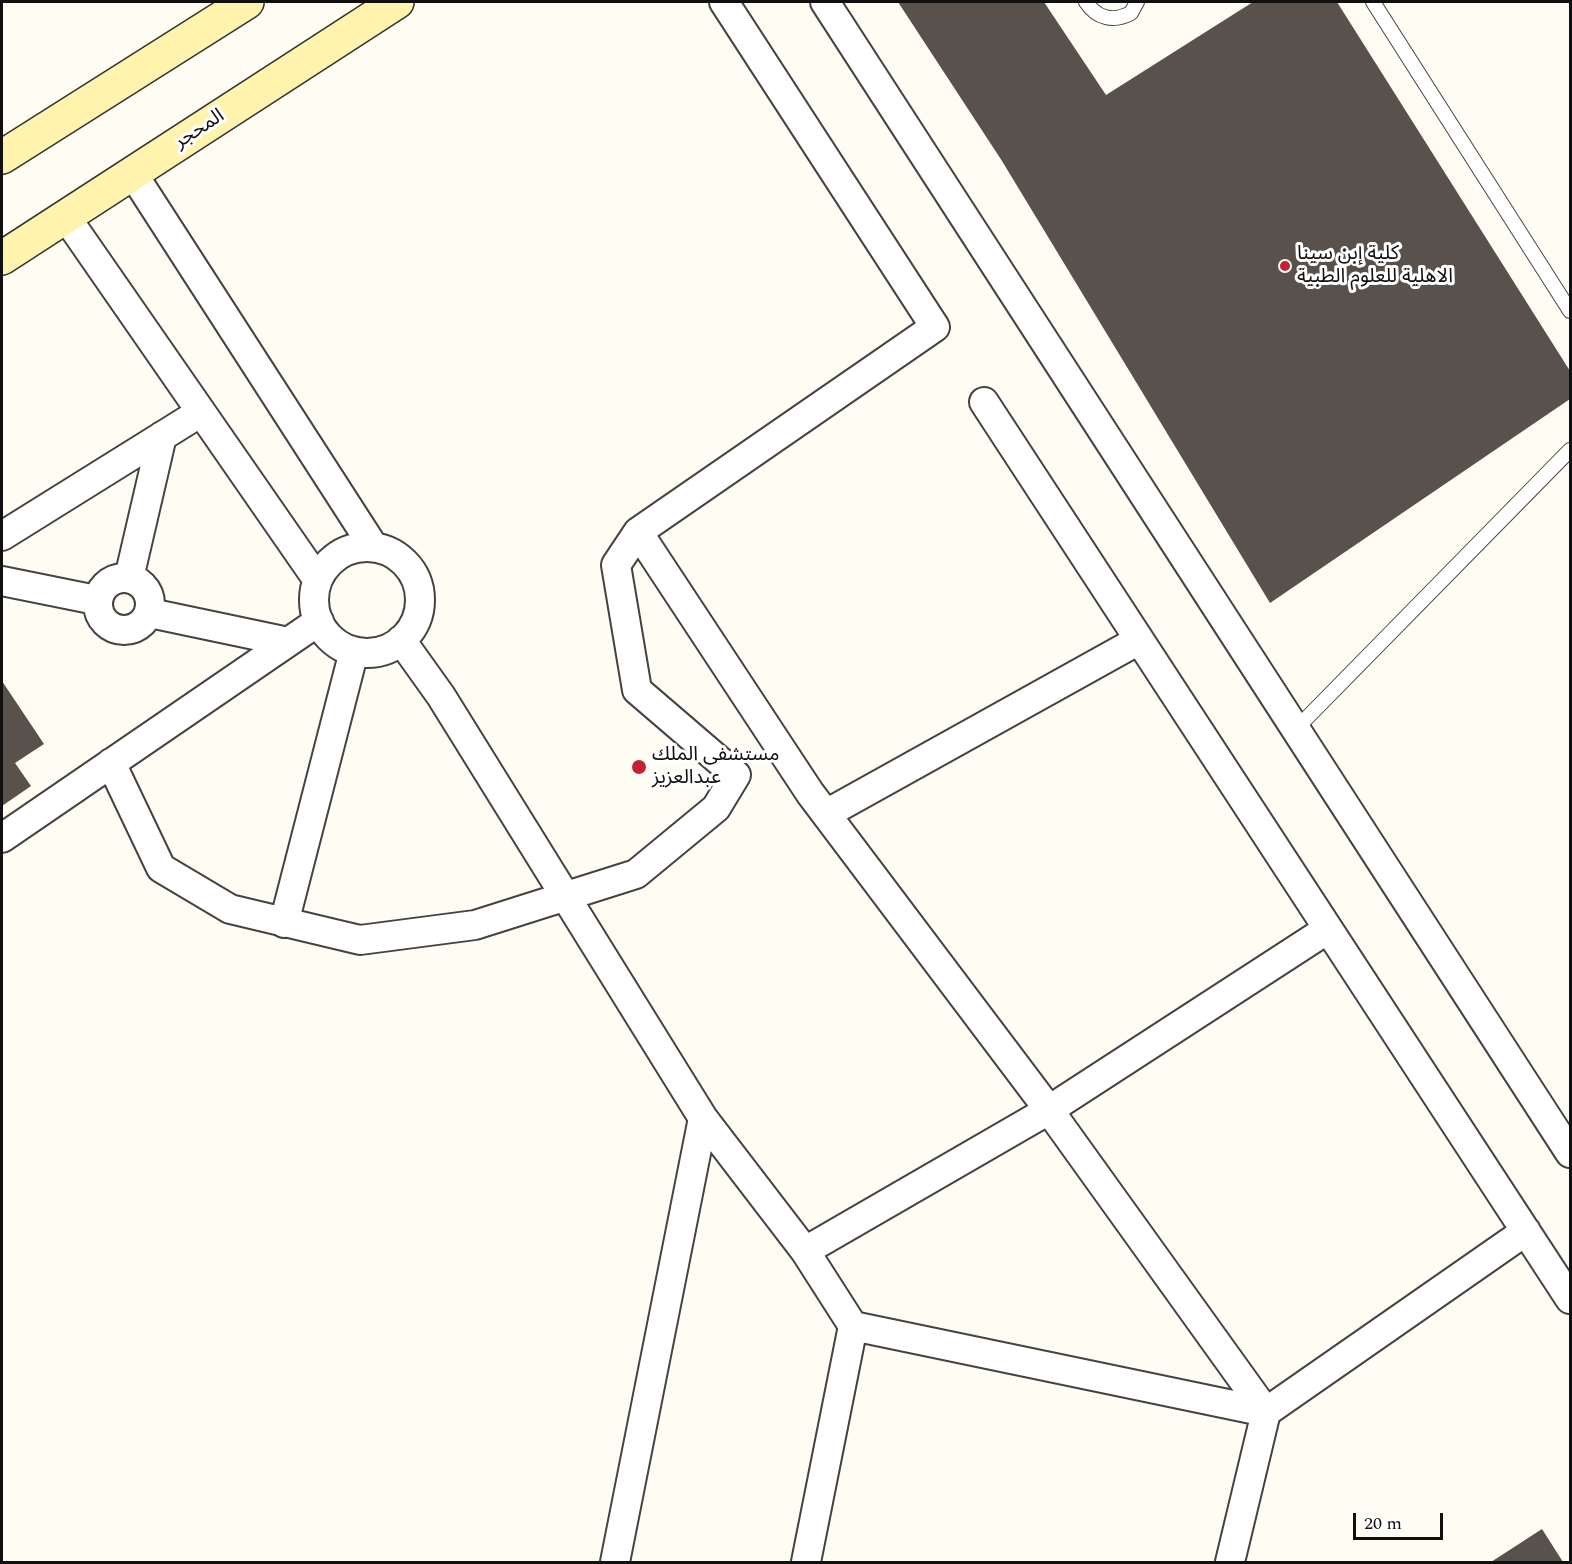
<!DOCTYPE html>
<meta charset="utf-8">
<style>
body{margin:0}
#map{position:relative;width:1572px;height:1564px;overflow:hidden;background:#fffcf3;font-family:Spectral,serif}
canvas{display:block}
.frame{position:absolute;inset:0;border:3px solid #101010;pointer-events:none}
.scale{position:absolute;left:1353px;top:1513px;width:90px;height:27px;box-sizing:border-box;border:3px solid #101010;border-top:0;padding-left:8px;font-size:18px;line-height:21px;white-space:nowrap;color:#101010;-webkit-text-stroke:4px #fff;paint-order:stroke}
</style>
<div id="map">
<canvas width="1572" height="1564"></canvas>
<div class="frame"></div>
<div class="scale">20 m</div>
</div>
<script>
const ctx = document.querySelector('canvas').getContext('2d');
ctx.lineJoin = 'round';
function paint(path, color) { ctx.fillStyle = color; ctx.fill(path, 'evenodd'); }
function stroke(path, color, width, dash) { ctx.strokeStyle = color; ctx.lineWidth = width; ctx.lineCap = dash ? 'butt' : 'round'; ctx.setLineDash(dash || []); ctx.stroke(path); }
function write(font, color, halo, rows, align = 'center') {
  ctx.font = font + ' Spectral,"Noto Sans Arabic",serif'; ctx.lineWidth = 6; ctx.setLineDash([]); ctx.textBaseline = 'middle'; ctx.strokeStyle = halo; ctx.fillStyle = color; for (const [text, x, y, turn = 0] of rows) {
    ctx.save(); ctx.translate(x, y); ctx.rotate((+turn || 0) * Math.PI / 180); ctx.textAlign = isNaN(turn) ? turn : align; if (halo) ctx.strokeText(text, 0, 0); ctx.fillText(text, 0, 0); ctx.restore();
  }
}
const building = new Path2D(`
 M898 2H1044L1106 95 1253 2H1337L1570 371V399L1270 603 1002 161Z
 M2 681 44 744 15 763 31 786 2 806Z
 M1542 1529 1563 1562H1491Z`);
const service = new Path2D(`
 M1086 2C1097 19 1114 22 1131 13L1137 2
 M1373 2 1570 311
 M1296 729 1570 450`);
const minor = new Path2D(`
 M825 2 1570 1153
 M133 174 373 546
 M66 217 317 579
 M984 402 1570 1299
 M638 532 810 793 1049 1110 1266 1412 1230 1562
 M2 536 201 412
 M314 600a53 53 0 1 1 106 0a53 53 0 1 1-106 0Z
 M98 604a26 26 0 1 1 52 0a26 26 0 1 1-52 0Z
 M129 578 162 436
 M2 581 96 600
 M150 613 288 642
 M401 640 441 696 703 1118 805 1251 853 1326 806 1562
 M111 763 161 868 230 909 360 940 475 925 636 874 716 808 736 775 637 690 616 565 638 532 935 327 724 2
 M826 814 1139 640
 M2 838 319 621
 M284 923 354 651
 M805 1251 1049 1110 1328 929
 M853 1326 1266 1412 1526 1231
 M615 1562 703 1118`);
const secondary = new Path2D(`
 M2 157 247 2
 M2 258 397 2`);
const markers = [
 [1285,266,6,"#c42431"],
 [639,767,8,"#c42431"]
];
const streetNames = [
 ["المحجر",200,130,-33]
];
const poiNames = [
 ["كلية إبن سينا",1297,255],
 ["الاهلية للعلوم الطبية",1297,278],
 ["مستشفى الملك",652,756],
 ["عبدالعزيز",652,779]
];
paint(building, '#59514c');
stroke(service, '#434343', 16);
stroke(minor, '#434343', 32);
stroke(secondary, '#323232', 36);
stroke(service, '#fff', 14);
stroke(minor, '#fff', 28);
stroke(secondary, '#fff3ae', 33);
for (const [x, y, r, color] of markers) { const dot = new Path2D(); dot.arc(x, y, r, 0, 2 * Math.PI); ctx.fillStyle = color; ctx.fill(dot); stroke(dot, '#fff', 2); }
write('20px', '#101010', '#fff', streetNames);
write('20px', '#101010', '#fff', poiNames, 'left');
</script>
